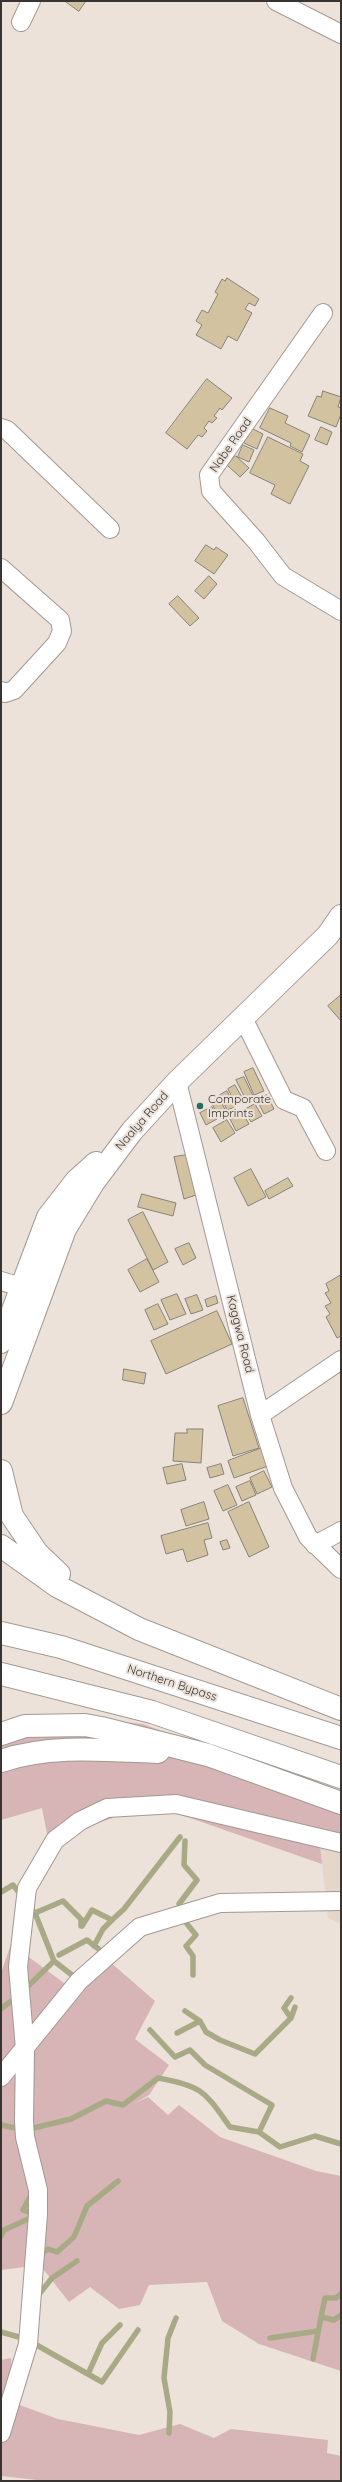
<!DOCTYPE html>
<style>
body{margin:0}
#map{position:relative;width:342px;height:2482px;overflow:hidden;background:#ece2da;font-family:Quicksand,sans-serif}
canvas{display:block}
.frame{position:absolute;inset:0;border:2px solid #383431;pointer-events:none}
</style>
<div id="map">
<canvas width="342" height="2482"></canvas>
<div class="frame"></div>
</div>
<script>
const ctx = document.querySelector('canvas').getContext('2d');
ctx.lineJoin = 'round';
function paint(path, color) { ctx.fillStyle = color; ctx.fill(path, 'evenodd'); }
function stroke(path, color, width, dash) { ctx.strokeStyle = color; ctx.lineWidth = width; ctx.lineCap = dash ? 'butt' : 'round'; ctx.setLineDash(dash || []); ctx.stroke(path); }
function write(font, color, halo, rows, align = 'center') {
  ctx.font = font + ' Quicksand,sans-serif'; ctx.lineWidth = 4; ctx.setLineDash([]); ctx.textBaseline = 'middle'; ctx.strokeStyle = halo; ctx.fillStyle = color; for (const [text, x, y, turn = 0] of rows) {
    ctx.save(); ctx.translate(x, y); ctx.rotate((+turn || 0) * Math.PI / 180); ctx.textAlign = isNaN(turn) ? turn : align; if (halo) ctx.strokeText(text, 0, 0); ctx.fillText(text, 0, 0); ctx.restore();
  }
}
const built = new Path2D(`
 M319 1836 341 1841V1924L328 1918Z`);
const green = new Path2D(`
 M13 1717H77L143 1724 341 1797V1841L319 1836 322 1864 153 1805 48 1839 42 1808 1 1820V1723Z
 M11 1944 79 1994 110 1962 155 2001 135 2039 169 2065 149 2095 135 2103 148 2097 168 2115 179 2105 220 2137 316 2171 341 2176V2371L259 2344 222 2321 207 2282 149 2285 140 2305 119 2309 90 2287 69 2302 40 2265 1 2270V1973Z
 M11 2358 14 2403 58 2419 139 2435 180 2424 214 2438 231 2429 328 2440 327 2453 341 2456V2481H46L1 2476V2360Z`);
const stream = new Path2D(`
 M185 1841 184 1865 197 1880 179 1904 187 1924 196 1935 186 1946 193 1956V1975
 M1 1892 13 1885 21 1895
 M30 1907 35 1913 54 1961 77 1979
 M35 1913 63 1901 81 1919V1926
 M82 1926 92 1910 112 1920 124 1909 180 1837
 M94 1946 103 1929 112 1920
 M59 1955 87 1940 105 1954
 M24 1990 54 1961
 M2 2008 18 1996
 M185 2011 200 2021 206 2032 220 2040 255 2054 291 2018 295 2007
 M291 2018 284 2008 291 1998
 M150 2030 175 2057 190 2050 205 2065 272 2105 259 2132
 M177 2033 200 2021
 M1 2125 25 2130 71 2119 106 2101 123 2105 158 2078C203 2086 205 2092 230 2127L259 2132 280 2147 315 2136 341 2144
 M1 2236 4 2230 37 2215 23 2210 32 2193
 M38 2256 48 2249 57 2252 74 2237 87 2206 118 2181
 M341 2294 336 2298H325L321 2317 334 2320 341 2315
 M36 2298 52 2278 77 2261
 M1 2332 26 2339 102 2382 138 2330
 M270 2338 318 2331
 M313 2359 321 2317
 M88 2374 102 2343 120 2325
 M169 2433 170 2412 164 2378 168 2338 176 2318`);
const building = new Path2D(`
 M65 1H86L79 11Z
 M227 278 259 299 255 306 249 303 245 309 252 313 237 341 228 336 221 349 196 335 202 325 196 321 202 310 208 313 218 294 215 292 222 279 225 281Z
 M207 379 232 398 222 410 220 408 214 416 217 418 212 423 209 421 204 428 207 431 202 437 198 435 187 449 166 433Z
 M323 391 341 397 338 407 341 408V414L336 427 308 416 317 396 321 397Z
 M270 408 288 416 285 423 310 435 302 452 290 446 291 443 260 428Z
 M321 427 332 432 327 445 315 440Z
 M251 428 263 434 257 449 244 443Z
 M268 437 303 454 300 461 309 466 290 504 271 494 275 485 250 473Z
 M243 445 254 450 249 462 238 457Z
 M236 456 249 468 240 477 227 465Z
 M206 545 214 550 216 547 228 555 214 574 195 561Z
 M209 576 217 584 204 599 195 591Z
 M178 596 199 618 190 626 169 604Z
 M341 995V1021L328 1006Z
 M253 1068 264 1091 254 1095 244 1072Z
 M244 1077 254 1098 247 1102 236 1080Z
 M235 1085 244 1101 236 1105 228 1089Z
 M227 1091 235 1107 227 1110 220 1095Z
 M267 1095 274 1109 264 1114 257 1100Z
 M220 1100 227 1113 219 1117 212 1104Z
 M255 1104 262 1116 251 1122 244 1110Z
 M212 1107 217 1119 206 1125 200 1113Z
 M242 1112 249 1124 236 1131 230 1119Z
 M227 1120 235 1133 221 1142 213 1128Z
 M187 1155 196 1195 184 1199 174 1157Z
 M251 1169 266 1197 248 1206 234 1178Z
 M288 1178 293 1186 269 1199 265 1191Z
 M142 1194 176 1203 173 1216 138 1207Z
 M143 1212 168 1262 153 1270 128 1220Z
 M189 1243 196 1258 183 1265 175 1249Z
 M147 1259 159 1282 140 1292 128 1270Z
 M341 1275V1336L337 1338 326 1317 330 1314 325 1306 331 1303 325 1293 329 1291 326 1284Z
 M177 1294 186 1314 170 1320 161 1300Z
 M197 1295 203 1310 191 1314 185 1299Z
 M216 1296 218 1303 207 1307 205 1300Z
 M158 1304 168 1324 154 1330 145 1310Z
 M217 1311 232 1344 166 1374 151 1341Z
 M124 1369 146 1373 144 1384 123 1380Z
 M243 1398 259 1448 233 1456 218 1406Z
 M187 1429H203L201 1463 173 1461 175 1433H187Z
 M262 1448 268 1466 234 1478 228 1461Z
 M182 1464 186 1480 167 1484 163 1468Z
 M221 1464 224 1474 210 1478 207 1468Z
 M264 1471 272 1487 257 1494 250 1478Z
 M250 1481 256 1495 242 1501 236 1487Z
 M228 1485 237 1505 223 1511 214 1491Z
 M204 1502 209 1519 186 1526 181 1510Z
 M249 1502 269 1547 249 1557 228 1512Z
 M208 1523 212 1538 204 1540 208 1555 187 1562 183 1549 166 1554 161 1536Z
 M227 1540 230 1548 223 1550 220 1542Z`);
const minor = new Path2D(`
 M276 1 341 34
 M21 22 31 1
 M323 313 209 475 211 491 256 541 283 576 341 611
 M1 428 7 430 110 529
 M1 568 60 620 62 631 57 643 14 690 5 693 1 691
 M243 1018 284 1100 303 1108 326 1151
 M177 1082 260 1415 283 1488 308 1537 341 1569
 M1 1281 35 1291
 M260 1415 341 1360
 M315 1545 341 1531
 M1 2077 79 1981 140 1927 220 1903 341 1901
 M1 2433 28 2344 38 2214V2190L25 2137 24 2121 25 2049 18 1967 27 1888 55 1840 80 1821 107 1808 176 1804 341 1843`);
const major = new Path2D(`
 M1 1342 48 1217 76 1181 96 1163
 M1 1403 65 1229 93 1183 132 1131 177 1082 328 935 341 916`);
const highway = new Path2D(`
 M1 1471 12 1516 37 1553 59 1574
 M1 1546 57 1586 139 1629 341 1709
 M1 1633 61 1647 341 1738
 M1 1674 152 1712 341 1777
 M1 1734 25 1726 85 1725 101 1728 208 1755 341 1803
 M1 1761C50 1744 107 1750 158 1752`);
const markers = [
 [200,1106,4,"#266c61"]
];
const streetNames = [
 ["Nabe Road",231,445,-55],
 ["Naalya Road",142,1121,-49],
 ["Kaggwa Road",240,1334,76],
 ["Northern Bypass",172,1683,18]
];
const poiNames = [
 ["Comporate",208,1099],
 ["Imprints",208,1113]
];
paint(built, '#e5d6c9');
paint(green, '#d7b4b5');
stroke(stream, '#a8aa85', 5.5);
paint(building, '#d2c29f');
stroke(building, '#878279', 1);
stroke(minor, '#a29992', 20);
stroke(major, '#a29992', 24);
stroke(highway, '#a29992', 24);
stroke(minor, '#fff', 18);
stroke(major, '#fff', 22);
stroke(highway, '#fff', 22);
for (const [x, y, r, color] of markers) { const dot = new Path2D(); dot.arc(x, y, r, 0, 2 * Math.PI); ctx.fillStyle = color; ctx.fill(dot); stroke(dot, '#ece2da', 1.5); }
write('12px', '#383431', '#ece2da', streetNames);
write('12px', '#383431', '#ece2da', poiNames, 'left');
</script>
